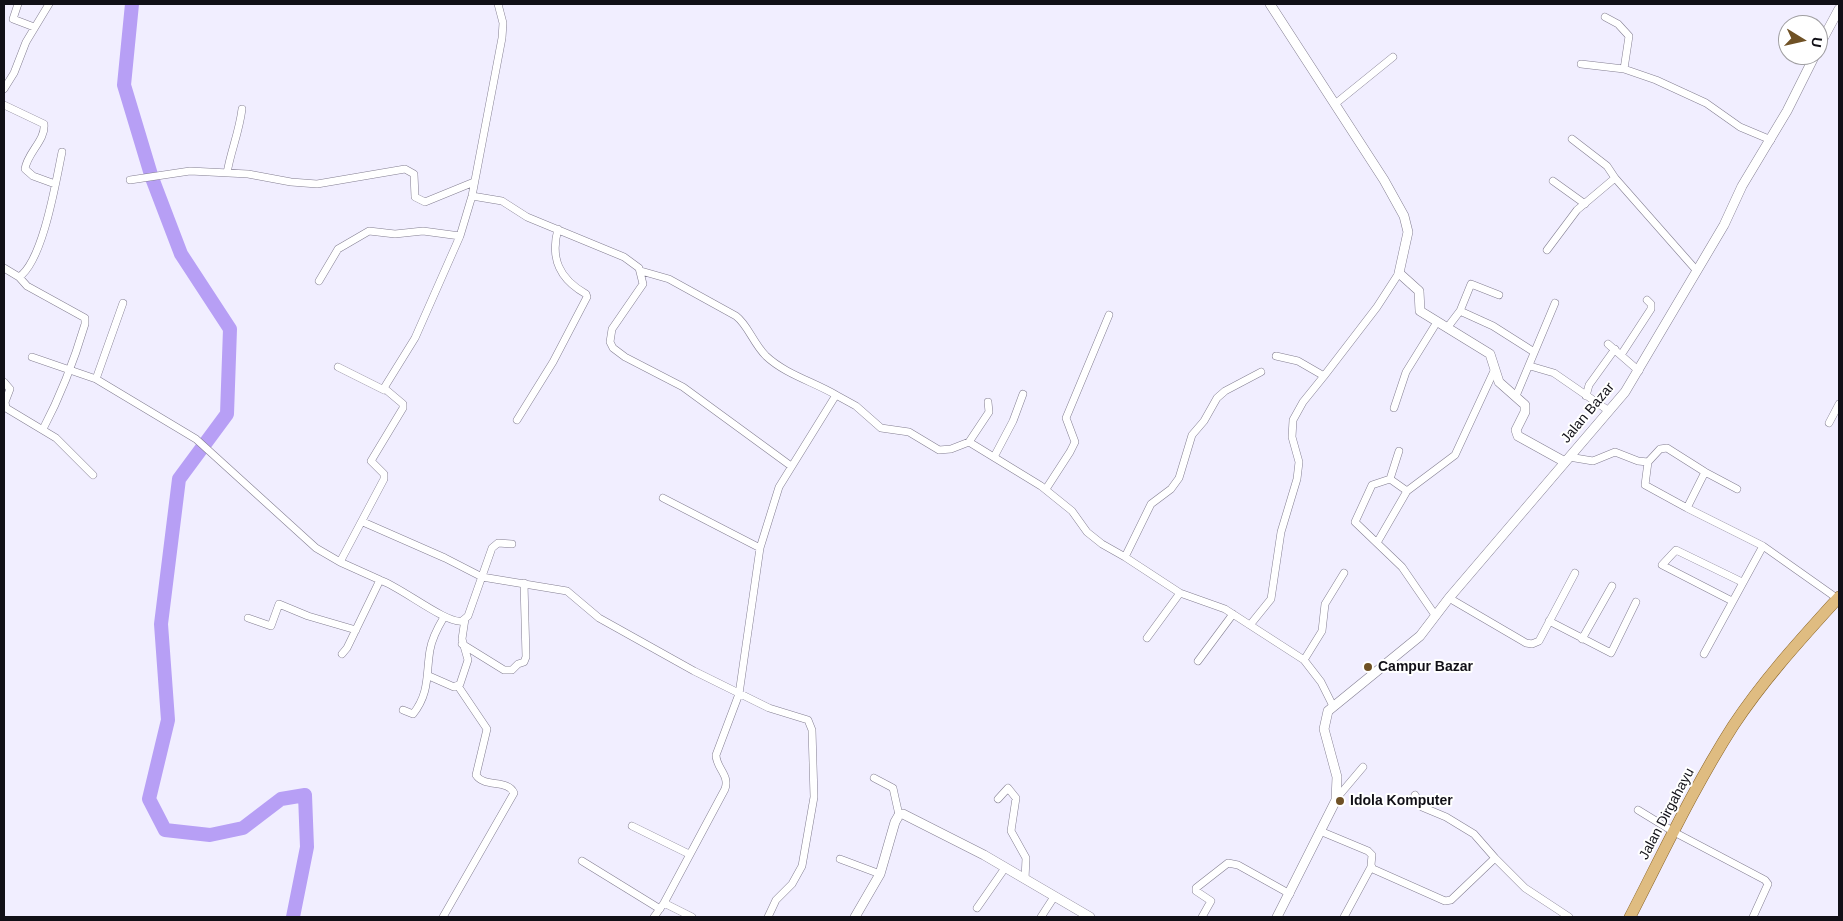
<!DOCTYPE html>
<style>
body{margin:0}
#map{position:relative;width:1843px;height:921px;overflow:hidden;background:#f1eeff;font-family:Helvetica,sans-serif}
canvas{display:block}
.frame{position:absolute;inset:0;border:5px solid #111017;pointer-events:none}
.north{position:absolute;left:1778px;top:15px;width:50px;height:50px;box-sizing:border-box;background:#fff;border:1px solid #a09fa2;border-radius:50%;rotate:99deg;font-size:14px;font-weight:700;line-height:20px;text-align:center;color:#111017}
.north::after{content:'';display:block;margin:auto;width:18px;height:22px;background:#6f5125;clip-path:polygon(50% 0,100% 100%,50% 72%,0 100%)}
</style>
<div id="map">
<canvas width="1843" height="921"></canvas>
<div class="frame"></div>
<div class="north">U</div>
</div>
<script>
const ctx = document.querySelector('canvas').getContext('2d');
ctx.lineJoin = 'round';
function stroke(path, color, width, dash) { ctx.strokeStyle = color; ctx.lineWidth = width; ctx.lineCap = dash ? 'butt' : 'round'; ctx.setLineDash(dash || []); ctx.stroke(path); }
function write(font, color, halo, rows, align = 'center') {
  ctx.font = font + ' Helvetica,sans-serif'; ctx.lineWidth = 4; ctx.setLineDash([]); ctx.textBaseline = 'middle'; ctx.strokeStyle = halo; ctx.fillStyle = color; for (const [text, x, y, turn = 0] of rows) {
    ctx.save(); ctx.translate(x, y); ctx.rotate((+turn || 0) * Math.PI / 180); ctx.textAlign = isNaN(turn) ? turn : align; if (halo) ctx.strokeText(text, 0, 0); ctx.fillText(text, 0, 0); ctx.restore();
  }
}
const river = new Path2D(`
 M132 4 124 85 152 178 181 254 230 329 227 414 179 479 161 624 168 720 149 799 165 830 210 835 243 828 281 799 305 795 307 847 293 917`);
const minor = new Path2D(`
 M18 4 13 19 34 27
 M1605 17 1618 24 1629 36 1624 69
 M1581 64 1624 69 1656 80 1706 103 1740 127 1771 140
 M4 89 14 73 26 42 49 4
 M1335 104 1393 57
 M4 105 44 124C46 140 27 153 25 169L33 176 55 184
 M1572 139 1607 166 1615 178
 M227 173C231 150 239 133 242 109
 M130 180 190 171 248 174 291 182 317 184 405 169 414 174 415 197 425 202 474 182
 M1553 181 1585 204
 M472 196 502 201 527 217 624 257 639 268 643 284 612 329 610 342 613 348 625 357 683 387 791 466
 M1547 250 1577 210 1615 178 1697 271
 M4 268 19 277C43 261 56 181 62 152
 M641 271 669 279 736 316C748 325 753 343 766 356 785 374 814 382 836 395
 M19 277 27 286 85 318V324C74 361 61 395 43 429
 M319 281 338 249 369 231 395 234 423 231 460 236
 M123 303 96 379 196 439 316 548 340 562 380 580
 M1460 311 1493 326 1534 352
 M1447 328 1460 311 1471 284 1499 295
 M1608 344 1639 371
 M1621 355 1651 309V304L1647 300
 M1276 356 1298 361 1324 376 1377 307 1399 273
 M32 357 96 379
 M1530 366 1554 373 1609 411
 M338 367 384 390
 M4 382 10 389 5 402 6 408 56 438 93 475
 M1516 396 1555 303
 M1586 396 1589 385 1615 349
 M1394 408 1406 372 1437 322
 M517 420 553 362 587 297 586 294C559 279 550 258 558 229
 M1829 423 1839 404
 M969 442 989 412 988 402
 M1399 451 1390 479 1372 485 1355 522 1402 567 1435 615
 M994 457 1013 421 1023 394
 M1569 457 1593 461 1615 452 1638 461 1648 462
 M1705 472 1687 508 1763 546 1838 599
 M1390 479 1407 491
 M1046 489 1070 452 1075 442 1066 418 1109 315
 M663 498 760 548
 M1687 508 1645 485 1648 462 1660 449 1667 448 1705 472 1737 489
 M363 522 445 558 482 577 567 591 599 618 694 671 769 708 808 720 812 730 814 797 802 866 792 884 776 900 768 917
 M1378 541 1407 491 1455 455 1494 371
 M1125 557 1151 504 1171 489 1179 478 1192 435 1204 421 1217 398 1225 391 1261 372
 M340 562 384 479V474L371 461 403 408V404L384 388 415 338 460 236 472 196 502 38 503 23 498 4
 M1449 598 1526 643 1532 644 1539 641 1575 573
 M1732 601 1662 565 1676 550 1742 582
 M248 618 271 626 279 604 308 616 356 630
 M1549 621 1611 653 1636 602
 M1250 625 1271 599 1281 532 1297 479 1299 462 1292 437 1293 420 1303 402 1324 376
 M1147 638 1180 593
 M1582 639 1612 586
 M462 644 504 670H512L518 664 524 662 526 657 524 583
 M342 654 347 648 380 580C401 587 446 624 462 621L468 616 492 548 498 543 512 544
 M1704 654 1763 546
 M1304 660 1322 631 1325 604 1344 573
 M1198 661 1233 614
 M429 676 454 687 460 684 468 660 462 639 465 619
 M403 710 413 714C430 693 426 673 430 650 432 638 438 627 444 617
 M874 778 893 788 899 815
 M1415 795 1422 807 1446 817 1474 834 1495 858 1525 888 1569 917
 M998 799 1008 788 1016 798 1011 831 1026 858 1025 879
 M1336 799 1363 767
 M1638 810 1674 832 1765 880 1768 884 1753 917
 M632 826 689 854
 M1320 831 1368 851 1372 855 1371 865 1373 869 1445 901 1451 900 1495 858
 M840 859 880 874
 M582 861 660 909
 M664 903 692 917
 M977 908 1005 868
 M443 917 514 793C508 779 484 788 476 775L487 729 458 686
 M654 917 664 903 725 789C730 775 716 768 716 755L739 694 760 548 779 487 836 395 856 406 881 428 909 432 939 450 951 449 969 442 1041 486 1072 511 1087 532 1102 544 1125 557 1180 593 1225 609 1304 660 1321 682 1333 706
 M1041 917 1054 897
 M1202 917 1211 901 1196 891V888L1228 863 1238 865 1290 894
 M1344 917 1371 867`);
const tertiary = new Path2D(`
 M1270 4 1384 180 1404 216 1408 232 1399 273 1419 291 1420 311 1490 354 1499 382 1525 405V412L1516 430 1518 436 1565 462
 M1818 48 1839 9
 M855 917 880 874 895 822 899 815 903 814 984 855 1090 917
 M1277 917 1336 800 1337 777 1324 729 1328 711 1420 636 1449 598 1625 392 1724 225 1742 186 1787 111 1815 55`);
const primary = new Path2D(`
 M1630 917C1663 853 1694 787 1733 726 1764 679 1801 639 1839 597`);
const markers = [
 [1368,667,5,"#6f5125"],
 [1340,801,5,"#6f5125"]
];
const streetNames = [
 ["Jalan Bazar",1588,413,-50],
 ["Jalan Dirgahayu",1667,814,-62]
];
const poiNames = [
 ["Campur Bazar",1378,667],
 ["Idola Komputer",1350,801]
];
stroke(river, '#b79ff5', 14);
stroke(minor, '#837e91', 8);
stroke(tertiary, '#837e91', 10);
stroke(primary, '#896325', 12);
stroke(minor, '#fff', 7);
stroke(tertiary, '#fff', 9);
stroke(primary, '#dfbc81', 11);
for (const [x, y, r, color] of markers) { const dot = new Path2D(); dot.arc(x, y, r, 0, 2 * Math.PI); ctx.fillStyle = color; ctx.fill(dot); stroke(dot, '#fff', 2); }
write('14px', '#111017', '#fff', streetNames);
write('bold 14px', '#111017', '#fff', poiNames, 'left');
</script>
